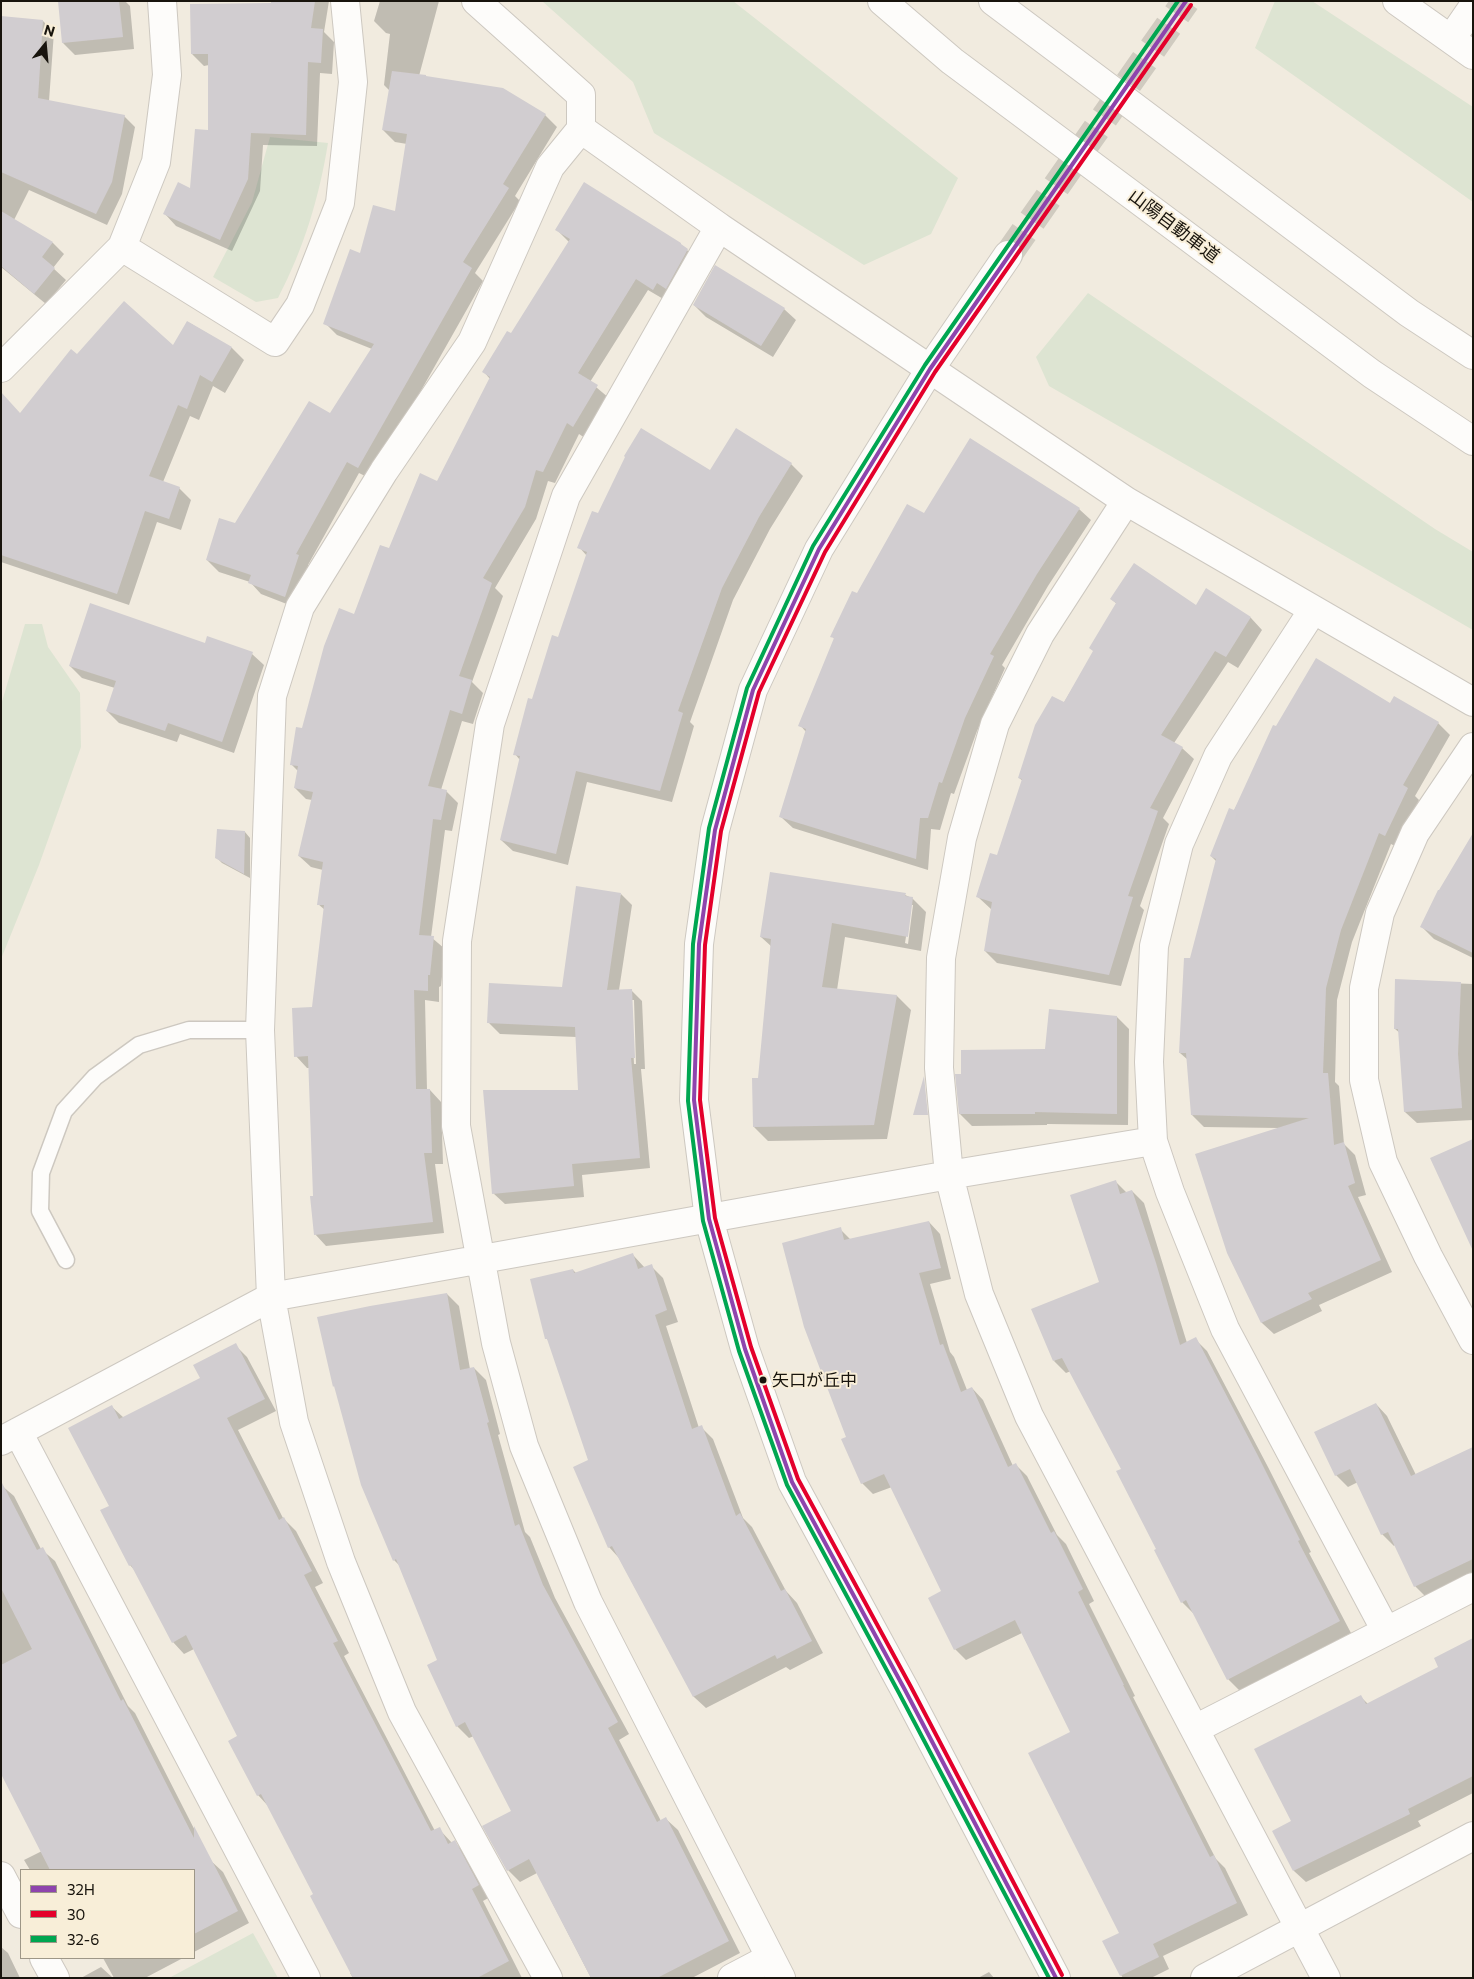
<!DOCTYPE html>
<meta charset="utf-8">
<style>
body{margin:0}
#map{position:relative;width:1474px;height:1979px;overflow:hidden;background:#f1ebdf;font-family:Commissioner,sans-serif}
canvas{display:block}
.frame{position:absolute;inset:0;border:2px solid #18140d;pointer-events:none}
.legend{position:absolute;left:20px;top:1869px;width:175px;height:90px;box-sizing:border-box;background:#f8eed8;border:1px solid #9e9787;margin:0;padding:6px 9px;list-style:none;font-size:15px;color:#18140d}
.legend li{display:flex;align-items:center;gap:10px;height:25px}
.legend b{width:25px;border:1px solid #9e9787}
.north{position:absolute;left:20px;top:20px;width:50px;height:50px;-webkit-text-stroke:4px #f8eed8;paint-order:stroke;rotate:17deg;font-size:14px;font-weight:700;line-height:20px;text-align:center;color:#18140d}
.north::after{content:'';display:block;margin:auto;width:18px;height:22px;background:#18140d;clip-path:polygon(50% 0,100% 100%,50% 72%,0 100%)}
</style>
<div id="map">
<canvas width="1474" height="1979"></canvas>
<div class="frame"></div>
<ul class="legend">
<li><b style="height:6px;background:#8e44ad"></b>32H</li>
<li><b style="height:6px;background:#e4002b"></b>30</li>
<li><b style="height:6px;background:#00a651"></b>32-6</li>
</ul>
<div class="north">N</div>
</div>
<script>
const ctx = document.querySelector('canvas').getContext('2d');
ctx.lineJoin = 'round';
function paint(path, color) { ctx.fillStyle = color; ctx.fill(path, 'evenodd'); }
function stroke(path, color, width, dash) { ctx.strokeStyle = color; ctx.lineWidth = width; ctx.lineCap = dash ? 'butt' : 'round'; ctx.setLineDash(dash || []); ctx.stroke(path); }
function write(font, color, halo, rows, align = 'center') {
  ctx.font = font + ' Commissioner,"Noto Sans JP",sans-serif'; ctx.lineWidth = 4; ctx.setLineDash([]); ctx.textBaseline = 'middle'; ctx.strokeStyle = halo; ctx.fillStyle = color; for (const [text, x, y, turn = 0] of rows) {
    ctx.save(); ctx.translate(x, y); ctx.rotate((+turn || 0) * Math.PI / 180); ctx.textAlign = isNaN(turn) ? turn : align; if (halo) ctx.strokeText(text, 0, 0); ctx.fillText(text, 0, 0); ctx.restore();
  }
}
const green = new Path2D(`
 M542 1H733L958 178 931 234 864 265 654 133 633 82Z
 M1275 1H1312L1473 107V202L1255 48Z
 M270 137 328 143C319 198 304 248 278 298L256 302 213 277 252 202Z
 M1088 293 1435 529 1473 552V630L1049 386 1036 357Z
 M25 624H42L48 647 80 693 81 747 39 865 1 959V705Z
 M253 1933 278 1978H169Z`);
const shadow = new Path2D(`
 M59 1H125L130 6 134 49 75 55 63 43Z
 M273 1H329L324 32 334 42 332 74 320 73 317 146 263 145 260 191 232 251 176 226 165 214 191 190 209 132V65L204 66 192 54 272 4Z
 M380 1H439L419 76 545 115 557 127 515 196 520 201 475 273 483 281 371 479 359 473 308 565 310 568 297 608 261 594 250 582 219 572 207 560 331 414 372 349 337 335 325 323 361 254 396 212 407 144 395 142 383 130 390 91 384 85 390 34 386 33 374 21Z
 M1 17 43 21 54 32 49 101 124 116 135 127 122 194 107 225 29 190 14 220 53 243 64 254 53 268 66 280 46 304 1 267Z
 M557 230 686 249 699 262 665 300 648 290 590 382 609 398 585 438 579 434 555 483 548 481 536 519 495 588 503 596 472 682 483 693 473 724 462 721 441 790 446 791 458 803 452 831 445 830 431 937 445 949 441 986 439 987V1002L425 1000 427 1090H430L441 1102 443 1164H435L444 1233 326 1246 315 1234 310 1068H307L296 1056 314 1008 325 910 318 904 323 870 311 867 299 856 312 800 306 799 295 788 298 771 291 764 303 730 355 616 389 550 438 482 490 379 484 372 511 335 569 242Z
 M694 305 784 309 796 320 773 357 706 317Z
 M188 322 232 348 244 360 225 393 213 386 199 420 190 416 163 482 179 488 191 500 181 530 157 522 129 605 1 562V411L21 414 77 355 173 347Z
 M791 464 803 476 770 529 733 600 690 722 694 726 672 802 587 782 568 865 513 851 501 840 520 760 515 754 533 701 559 638 587 556 579 547 599 515 710 472Z
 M1079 509 1091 520 1048 586 1002 665 1005 668 977 731 954 794 951 793 940 830 931 829 928 870 793 828 781 817 806 732 800 725 835 640 832 636 858 594 924 515Z
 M1207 590 1251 618 1262 630 1238 668 1228 662 1174 743 1182 748 1194 759 1163 818 1169 824 1140 906 1144 910 1121 986 997 963 985 951 992 910 978 897 998 857 1023 781 1019 778 1094 652 1117 604 1111 599 1196 606Z
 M206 644 252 654 264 665 234 753 180 734 177 742 119 723 107 711 115 688 82 678 70 666Z
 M1394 698 1438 723 1450 735 1415 796 1419 800 1397 847 1391 844 1352 942 1337 1000 1335 1082 1339 1086 1344 1144 1355 1155 1366 1195 1358 1197 1392 1272 1319 1305 1322 1311 1274 1334 1262 1323 1228 1251 1279 1128 1204 1127 1192 1115 1188 1060 1180 1053 1191 960 1217 862 1211 856 1276 727 1390 705Z
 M245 832 250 838V878L222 863 216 857Z
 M1473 835V958L1434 939 1422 927Z
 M621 894 632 905 619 990H631L642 1001 645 1069H641L650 1168 582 1175 584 1197 505 1204 493 1193 579 1091 577 1037 500 1034 489 1023 563 988ZM631 1000H634L636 1064H634Z
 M905 895 912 898 926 912 921 951 845 937 837 990 897 996 911 1010 887 1139 768 1141 754 1127 772 947 761 937ZM911 905H913L908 944 905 943Z
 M1397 981 1473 984V1120L1417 1123 1405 1112 1400 1033 1395 1029Z
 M1117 1017 1129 1029 1128 1125 1047 1124V1125L972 1126 960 1114Z
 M1115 1181 1127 1193 1132 1191 1144 1203 1187 1343 1195 1339 1207 1351 1268 1467 1311 1552 1309 1553 1351 1633 1240 1691 1228 1679 1194 1614 1182 1602 1123 1469 1071 1371 1066 1373 1054 1361 1100 1282Z
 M929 1222 940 1234 951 1279 930 1284 950 1352 954 1357 967 1390 972 1388 983 1400 1013 1466 1016 1465 1027 1476 1057 1535 1066 1544 1094 1601 1089 1604 1135 1696 1133 1697 1216 1859 1225 1868 1248 1915 1163 1956 1169 1969 1151 1978H1123L1121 1975 1120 1934 1072 1733 1022 1633 966 1660 955 1649 943 1592 892 1487 873 1494 862 1483 847 1437 840 1229 851 1240Z
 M633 1255 645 1268 651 1266 663 1278 678 1322 666 1326 699 1428 701 1427 713 1439 743 1518 752 1527 786 1591 797 1603 823 1653 790 1670 786 1667 706 1708 694 1697 619 1558 609 1547 589 1461 549 1341 546 1338 573 1270 576 1273Z
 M447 1294 459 1306 470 1369 474 1368 486 1380 500 1434 498 1435 525 1532 530 1537 555 1598 629 1734 619 1740 661 1821 666 1819 678 1830 740 1953 692 1978H591L537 1873 520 1882 508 1870 513 1812 474 1736 469 1738 457 1726 439 1661 401 1567 394 1560Z
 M235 1345 247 1357 276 1411 238 1430 283 1518 296 1531 323 1583 315 1587 349 1653 344 1656 435 1831 439 1829 452 1843 454 1842 466 1854 490 1897 483 1901 522 1978H353L350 1973 352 1972 315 1895 269 1807 258 1795 239 1736 194 1649 184 1654 173 1642 136 1572 130 1565 110 1507 112 1407 124 1418 201 1379Z
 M1376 1404 1387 1416 1416 1475 1473 1448V1576L1427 1598 1415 1586 1395 1545 1394 1546 1382 1534 1358 1482 1348 1487 1336 1475Z
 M1 1485 14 1496 41 1549 55 1561 128 1706 135 1713 210 1860 223 1872 249 1923 194 1952V1870H30L24 1860 42 1851 1 1772Z
 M1473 1639V1793L1418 1821 1421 1826 1306 1882 1294 1871 1274 1831 1293 1822 1361 1697 1368 1704 1440 1668Z
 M1 1947 8 1953 20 1978H1Z
 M103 1958H183L145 1978H114Z
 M101 1967 113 1978H81Z
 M989 1972 994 1978H978Z`);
const building = new Path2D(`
 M58 1H119L123 37 62 43Z
 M271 1H315L311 28 323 29 321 63 308 62 306 135 251 133 248 179 220 240 163 214 178 182 190 188 195 129 208 130V54H191L190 4 271 3Z
 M1 16 43 20 38 98 125 115 112 182 96 214 1 172Z
 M392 71 426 75V76L503 88 546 114 503 184 509 188 463 262 472 268 358 468 347 462 296 554 299 555 285 597 248 583 251 575 206 560 219 518 235 523 309 401 330 413 374 344 323 324 350 249 360 253 373 205 395 211 407 134 382 130Z
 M584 182 681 243V244L688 249 666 289 657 283 653 290 636 279 578 373 598 385 573 427 567 423 543 472 536 470 525 507 483 578 492 583 459 676 472 680 462 714 450 710 428 786 447 790 441 820 433 819 419 935 434 936 430 975H428V991L414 990 416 1089H430L432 1153H424L433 1222 314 1235 310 1196H313L308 1056 294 1057 292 1008 312 1007 324 905H317L323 862 298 856 313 792 294 788 298 766 290 765 296 727 302 728 324 646 339 608 354 614 380 545 389 548 420 473 437 481 490 377 482 372 507 331 511 333 570 239 555 230Z
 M1 211 53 242 42 257 55 268 34 294 1 266Z
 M715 265 785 308 761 346 693 305Z
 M124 301 173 345 187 321 232 347 212 382 200 375 187 409 178 405 149 476 180 487 169 519 145 511 117 594 1 555V392L20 413 71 349 77 354Z
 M641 428 710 470 736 428 792 463 759 517 722 588 678 711 683 713 660 791 576 771 556 854 500 840 520 756 513 755 528 698 532 699 552 635 558 637 587 552 577 548 592 511 598 513 625 457 624 456Z
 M970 438 1080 508 1037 574 990 654 994 656 965 718 942 783 939 782 928 818H920L916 859 779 817 806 729 798 726 834 638 830 637 852 591 857 593 907 504 924 513Z
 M1134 563 1196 605 1206 588 1251 617 1226 657 1215 651 1161 735 1183 747 1150 808 1158 811 1128 896 1133 897 1109 975 984 951 992 902 976 897 990 853 997 855 1022 779 1018 778 1035 725 1052 696 1064 702 1093 651 1089 648 1116 603 1110 599Z
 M90 603 205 643 207 636 253 652 222 742 168 723 165 731 106 711 116 681 69 666Z
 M1316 658 1390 703 1394 696 1439 722 1403 785 1408 788 1385 836 1379 833 1341 930 1326 988 1323 1073H1328L1334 1145 1344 1142 1355 1183 1348 1186 1381 1260 1308 1293 1312 1299 1261 1323 1227 1253 1195 1154 1309 1118 1191 1115 1186 1053H1179L1184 958H1190L1216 859 1210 856 1229 808 1234 810 1273 725 1276 726Z
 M217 829 245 831 244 874 215 858Z
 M1473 833V953L1420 927 1438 890H1439Z
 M770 872 906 893 905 896 913 897 908 937 832 923 822 987 897 995 874 1125 753 1127 752 1078H758L771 939 760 937Z
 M576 886 621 893 607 990 632 989 635 1058H631L640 1158 572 1164 574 1186 492 1194 483 1090H578L575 1027 487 1023 489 983 562 987Z
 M1395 979 1461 982 1458 1054 1462 1108 1404 1112 1398 1029H1394Z
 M1049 1009 1117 1016V1114L1035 1112V1114H959L955 1074H961V1050L1045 1049Z
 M924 1076 928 1115H913Z
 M1473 1139V1251L1430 1158Z
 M1116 1180 1120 1194 1132 1190 1156 1263 1180 1345 1196 1337 1257 1454 1300 1540 1298 1541 1340 1621 1227 1680 1186 1600 1181 1603 1154 1550 1156 1549 1116 1471 1121 1469 1062 1358 1053 1361 1031 1309 1099 1282 1070 1195Z
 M929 1221 941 1268 919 1273 940 1345 943 1344 961 1392 972 1387 1008 1467 1016 1463 1051 1533 1054 1531 1083 1589 1078 1592 1124 1685H1123L1210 1857 1214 1855 1237 1903 1153 1944 1159 1957 1120 1976 1102 1941 1119 1933 1028 1753 1070 1732 1015 1620 954 1650 928 1598 941 1591 884 1474 861 1484 841 1439 846 1437 804 1327 782 1243 841 1227 844 1240Z
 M633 1253 638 1269 652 1264 667 1310 655 1315 692 1429 702 1425 736 1516 740 1513 781 1591 785 1589 812 1641 777 1659 775 1655 693 1697 612 1546 608 1548 573 1467 588 1460 547 1339H545L530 1279 573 1269 574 1273Z
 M447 1293 460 1370 474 1367 489 1422 487 1423 515 1526 519 1524 543 1585 618 1722 608 1728 657 1822 666 1817 729 1941 657 1978H591L529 1859 507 1871 482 1826 511 1811 465 1722 456 1727 427 1665 437 1660 396 1559 393 1561 361 1485 334 1386 333 1387 317 1317 370 1306Z
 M236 1343 265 1399 227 1418 279 1520 284 1517 312 1571 304 1575 338 1641 333 1643 431 1831 440 1827 448 1844 455 1840 479 1885 472 1889 509 1961 477 1978H353L310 1896 313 1894 261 1794 257 1796 228 1741 237 1736 186 1635 172 1643 131 1565 129 1566 100 1510 109 1506 68 1428 112 1405 119 1419 200 1378 193 1365Z
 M1376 1403 1411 1476 1473 1447V1559L1414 1587 1388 1532 1381 1535 1350 1469 1335 1476 1314 1432Z
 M1 1481 37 1550 43 1547 121 1701 123 1699 194 1838V1826L238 1911 194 1934V1870H50L1 1774V1665L32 1649 1 1588Z
 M1473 1638V1776L1408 1809 1410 1814 1293 1871 1272 1831 1291 1821 1254 1749 1361 1695 1366 1704 1438 1667 1434 1658Z`);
const tertiaryTunnel = new Path2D(`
 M1008 255 1186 1`);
const service = new Path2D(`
 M66 1260 40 1211 41 1173 64 1111 95 1077 139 1045 189 1030H260`);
const minor = new Path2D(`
 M476 1 581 95V129L719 227 1126 501 1473 702
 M1397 1 1473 55
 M1451 39 1473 7
 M719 227 566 496 490 724 457 941 456 1126 496 1343 524 1446 588 1602 781 1978
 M122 247 275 342 300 305 340 203 353 82 345 1
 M1 368 122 247 156 162 167 75 162 1
 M1126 501 1040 634 995 724 962 838 941 958 939 1068 949 1175 979 1294 1029 1416 1326 1978
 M1313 610 1218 756 1179 844 1154 946 1149 1062 1153 1141 1170 1192 1225 1329 1386 1631
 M1473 747 1415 833 1380 913 1364 988V1080L1383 1162 1428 1256 1473 1340
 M18 1432 306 1978
 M1 1441 271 1297 949 1175 1153 1141
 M1195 1729 1473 1587
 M1 1876 21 1914
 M44 1958 55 1978
 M548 1978 402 1712 341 1562 294 1422 271 1297 260 1030 272 696 300 607 384 471 472 342 550 167 581 129
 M732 1978 770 1958
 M1205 1978 1473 1836`);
const tertiary = new Path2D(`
 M1008 255 930 369 819 549 753 690 715 830 699 944 694 1100 709 1219 745 1349 792 1482 905 1690 1056 1978`);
const motorway = new Path2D(`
 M882 1 952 61 1372 374 1473 441
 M993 1 1409 313 1473 355`);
const bus1 = new Path2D(`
 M1056 1978 905 1690 792 1482 745 1349 709 1219 694 1100 699 944 715 830 753 690 819 549 930 369 1186 1`);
const bus2 = new Path2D(`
 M1062 1975 911 1687 798 1479 751 1347 715 1218 700 1100 705 945 721 831 759 692 825 552 935 372 1191 5`);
const bus3 = new Path2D(`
 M1049 1978 899 1693 787 1485 739 1351 703 1221 688 1101 693 944 709 828 747 688 813 546 925 365 1178 1`);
const markers = [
 [763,1380,4.5,"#18140d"]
];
const busNames = [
 ["矢口が丘中",772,1380]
];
const streetNames = [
 ["山陽自動車道",1174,226,37]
];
paint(green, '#dde4d2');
paint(shadow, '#0003');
paint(building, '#d1cdd0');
stroke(tertiaryTunnel, '#d0cbc0', 28, [28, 14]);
stroke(service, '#cdc8c0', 19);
stroke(minor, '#cdc8c0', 30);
stroke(tertiary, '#cdc8c0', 30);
stroke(motorway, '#cdc8c0', 30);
stroke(service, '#fdfcfa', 16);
stroke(minor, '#fdfcfa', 28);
stroke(tertiary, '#fdfcfa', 28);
stroke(motorway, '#fdfcfa', 28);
stroke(bus1, '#8e44ad', 4);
stroke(bus2, '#e4002b', 4);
stroke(bus3, '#00a651', 4);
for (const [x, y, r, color] of markers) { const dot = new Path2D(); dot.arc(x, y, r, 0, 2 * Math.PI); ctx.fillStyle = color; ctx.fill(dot); stroke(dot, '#f8eed8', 2); }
write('17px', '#18140d', '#f8eed8', busNames, 'left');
write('18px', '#18140d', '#f8eed8', streetNames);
</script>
